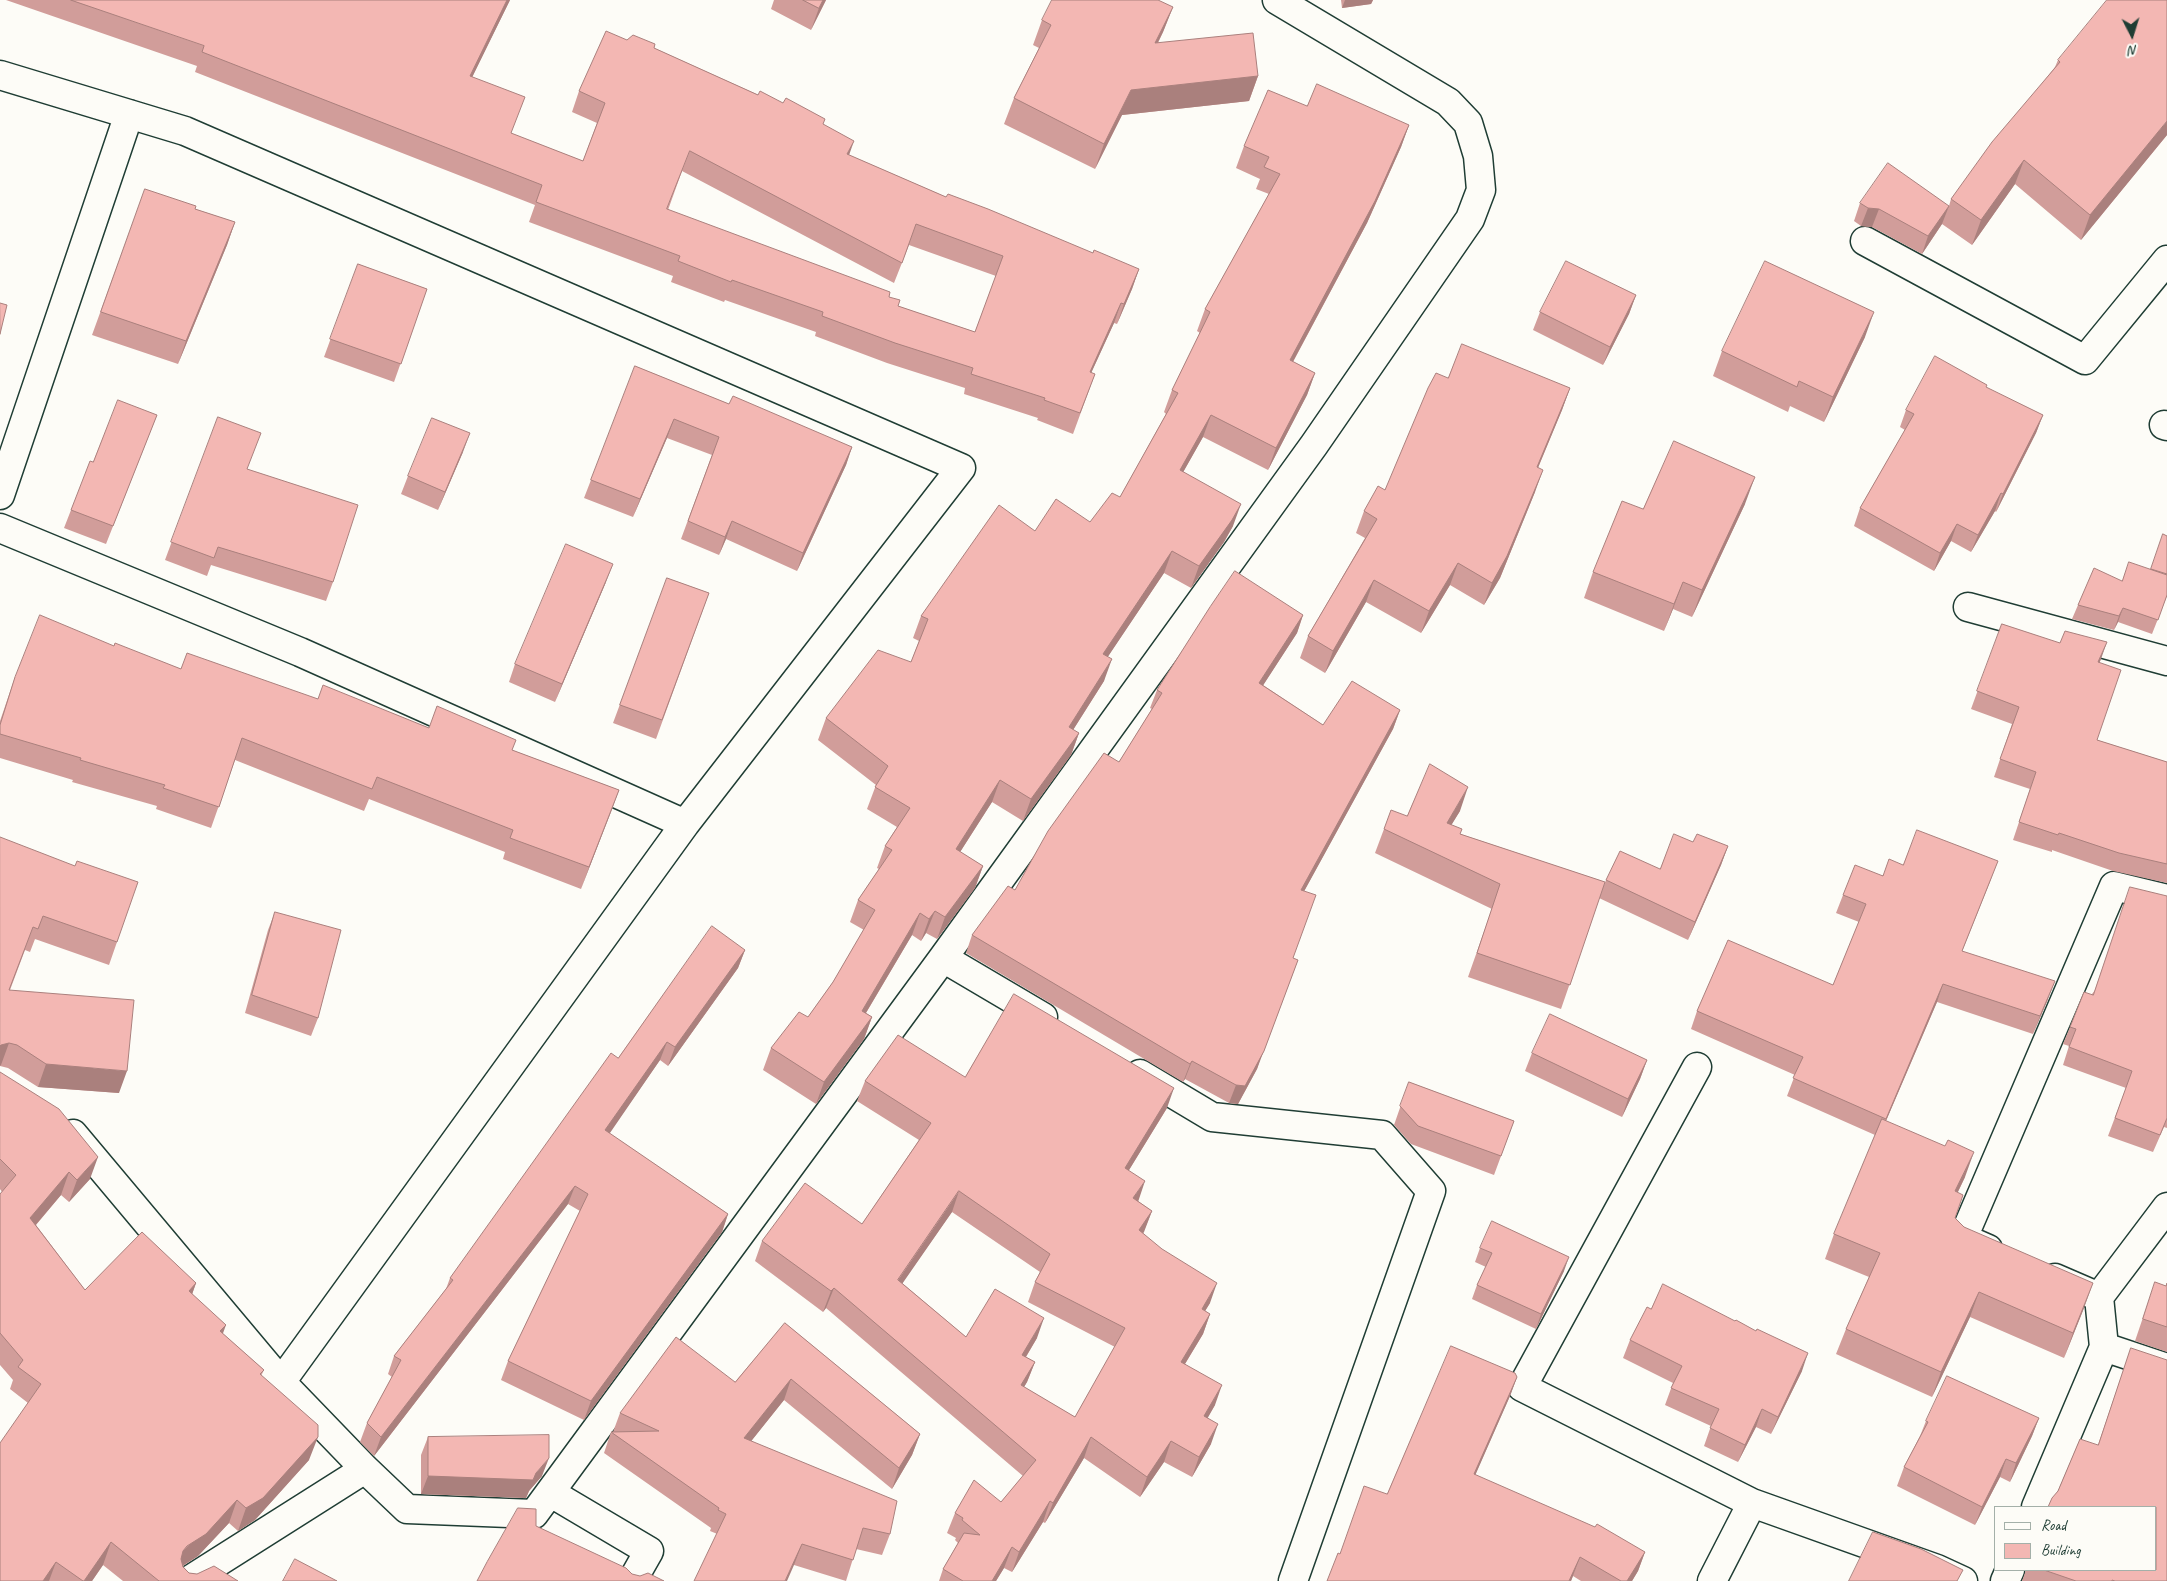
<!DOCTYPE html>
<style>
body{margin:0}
#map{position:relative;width:2167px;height:1581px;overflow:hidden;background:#fdfcf7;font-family:Caveat,sans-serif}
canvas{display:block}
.legend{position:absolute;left:1994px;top:1506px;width:162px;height:65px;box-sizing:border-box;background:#fdfcf7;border:1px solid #a4b0a9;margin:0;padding:6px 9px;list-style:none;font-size:15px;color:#1f3d34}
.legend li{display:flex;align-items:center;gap:10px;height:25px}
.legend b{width:25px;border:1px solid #a4b0a9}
.north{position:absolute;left:2107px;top:10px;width:50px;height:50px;-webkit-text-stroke:4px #fdfcf7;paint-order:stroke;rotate:175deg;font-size:14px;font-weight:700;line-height:20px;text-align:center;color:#1f3d34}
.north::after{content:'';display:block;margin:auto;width:18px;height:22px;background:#1f3d34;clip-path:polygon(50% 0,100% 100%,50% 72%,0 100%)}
</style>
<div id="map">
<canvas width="2167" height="1581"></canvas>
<ul class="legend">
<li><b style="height:6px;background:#fdfcf7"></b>Road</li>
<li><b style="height:14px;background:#f3b7b3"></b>Building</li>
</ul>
<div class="north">N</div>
</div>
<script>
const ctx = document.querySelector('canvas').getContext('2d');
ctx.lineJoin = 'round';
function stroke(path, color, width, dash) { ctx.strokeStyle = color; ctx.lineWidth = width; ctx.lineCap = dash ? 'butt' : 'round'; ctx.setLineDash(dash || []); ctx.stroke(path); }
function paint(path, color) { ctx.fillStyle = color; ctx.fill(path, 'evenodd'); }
const minor = new Path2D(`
 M0 75 185 131 961 468 685 824 281 1382
 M1865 241 2085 360 2167 260
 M2164 425 2167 426
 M0 495 129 114
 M0 528 300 652 685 824
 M1968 607 2167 661
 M943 958 1043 1017
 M1697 1067 1522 1387 1752 1503 1937 1569 1963 1581
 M1140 1074 1212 1117 1382 1135 1431 1191 1293 1581
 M73 1134 281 1382 365 1469 407 1509 534 1514 943 958 1314 445 1470 219 1481 190 1478 156 1468 123 1448 102 1277 0
 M1988 1249 1963 1238 2114 886 2167 899
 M2055 1278 2099 1297
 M2104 1347 2167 1368
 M551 1493 649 1551 632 1581
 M2036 1507 2104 1347 2099 1297 2167 1207
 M188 1581 365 1469
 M1712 1581 1752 1503
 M2005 1581 2010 1570`);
const wall = new Path2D(`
 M6 0H510L472 77 512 134 583 161 597 123 572 112 579 91 627 40 654 48 823 124 849 155 946 197 1093 253 1139 269 1132 289 1117 324 1114 323 1091 373 1095 374 1073 434 1037 420 1038 418 964 394 965 388 887 363 815 336 816 332 725 300 724 302 671 282 673 276 529 222 535 205 195 72 197 66ZM682 171 894 283 909 245 996 276 975 332 898 306 889 297 668 210Z
 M774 0H826L811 30 771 9Z
 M1341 0H1373L1371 4 1342 8Z
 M1173 7 1163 32 1158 43 1258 76 1249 101 1122 115 1095 169 1004 124 1014 98 1039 48 1033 45 1042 20Z
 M2058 60 2167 135 2081 240 2015 184 1972 245 1942 224 1922 254 1872 227 1861 226 1854 221 1860 203 1949 206 1951 199 2055 67Z
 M1307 106 1409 125 1401 147 1367 223 1293 362 1315 373 1307 395 1268 470 1203 437 1183 472 1233 526 1224 542 1191 588 1164 573 1108 656 1104 681 1073 730 1079 733 1071 755 1023 821 992 802 960 852 983 866 975 888 937 939 926 933 921 941 912 935 866 1013 872 1017 864 1039 816 1104 763 1070 771 1048 808 1017 833 982 864 930 850 922 858 900 879 869 877 868 885 846 897 827 867 809 876 785 818 740 826 718 911 662 919 641 913 638 921 616 1035 531 1090 522 1120 497 1166 414 1164 412 1172 390 1200 333 1197 331 1205 309 1269 194 1256 189 1260 179 1236 168 1244 146Z
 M145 189 195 209 235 222 227 245 178 364 92 335Z
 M358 264 427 289 394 382 324 357Z
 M1636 295 1629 314 1603 365 1533 330 1540 312Z
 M1865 337 1824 422 1790 406 1788 412 1713 376 1722 351Z
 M635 366 729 404 852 447 846 465 797 571 726 539 719 555 681 539 712 455 667 438 633 517 584 498Z
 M1448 378 1570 388 1562 410 1538 468 1535 492 1500 578 1484 605 1450 585 1421 633 1366 602 1325 673 1300 658 1308 636 1365 538 1356 533 1364 511 1385 490Z
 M1986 388 2043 415 2036 433 1996 512 1995 511 1971 552 1951 541 1934 571 1854 526 1860 508 1905 430 1900 427 1906 410Z
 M157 415 106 544 64 528 71 510 93 462Z
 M218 417 247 469 333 582 326 601 211 565 207 576 165 560Z
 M463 452 438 510 401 494 408 476Z
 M1745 504 1692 617 1673 609 1664 631 1584 598 1593 572 1643 509Z
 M2163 534 2167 536V596L2152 634 2118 622 2114 630 2072 619 2078 605 2122 581 2151 569Z
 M667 578 709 593 656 739 613 723Z
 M606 582 555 702 509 682 515 664Z
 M1303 615 1297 633 1263 685 1323 725 1400 710 1393 729 1304 891 1293 958 1257 1069 1238 1104 1229 1103 1185 1079 1183 1082 966 953 972 935 1015 890 1119 762 1152 709 1150 708 1157 690Z
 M2002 624 2101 659 2099 663 2097 740 2167 762V883L2113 871 2052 850V852L2013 840 2030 789 1994 777 2012 724 1971 709Z
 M114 646 181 669 318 699 512 750 619 790 581 889 503 859 505 852 369 799 364 811 235 760 211 828 156 809 157 806 72 782 73 780 0 758V721L15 677Z
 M1460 811 1451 825 1460 834 1605 882 1561 1009 1468 977 1492 909 1375 853 1384 829 1407 816Z
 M0 837 117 942 109 965 35 939 30 952 25 950 10 990 119 1093 38 1087 8 1068 0 1066Z
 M1728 846 1721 865 1688 940 1599 898 1606 880 1660 869Z
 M1903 865 1991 879 1962 951 2048 999 2033 1034 1937 1002 1886 1121 1965 1177 1958 1192 1955 1218 1964 1227 2084 1308 2064 1358 1970 1317 1932 1397 1836 1354 1846 1329 1869 1277 1825 1259 1834 1234 1875 1135 1787 1096 1795 1075 1691 1029 1697 1011 1833 985 1859 922 1836 913 1843 895Z
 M2167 896V1128L2164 1127 2153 1152 2108 1136 2126 1088 2063 1065 2069 1046 2063 1044 2070 1027 2092 994Z
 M275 912 318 1018 311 1036 245 1013 268 930Z
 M745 950 738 968 668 1066 660 1060 609 1133 728 1214 722 1232 584 1420 501 1380 508 1361 580 1211 568 1204 374 1456 360 1442 367 1423 392 1377 388 1374 394 1356 446 1289 450 1278 618 1058Z
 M1532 1053 1647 1060 1640 1079 1622 1117 1525 1071Z
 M0 1072 90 1179 69 1202 61 1195 36 1225 85 1290 196 1283 192 1294 223 1334 264 1370 261 1376 309 1460 255 1520 238 1531 229 1523 198 1556 183 1566 189 1573 238 1581H123L103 1565 92 1581H0L28 1403 10 1389 13 1380 0 1365V1194L2 1192 0 1189Z
 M965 1077 1167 1108 1129 1170 1138 1201 1152 1211 1143 1233 1210 1303 1205 1311 1210 1314 1203 1334 1185 1364 1215 1405 1207 1418 1211 1444 1192 1477 1164 1462 1140 1497 1084 1458 1045 1523 1043 1522 1012 1572 1004 1568 996 1581H939L943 1569 958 1543 955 1540 956 1538 947 1533 955 1513 1001 1502 1023 1476 826 1308 823 1312 755 1261 762 1241 862 1224 919 1140 857 1101 865 1081ZM952 1212 1040 1272 1035 1282 1028 1302 1115 1347 1075 1417 1024 1387 1027 1382 1035 1362 1026 1357 1037 1338 966 1337 902 1283Z
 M1409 1082 1514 1121 1494 1175 1411 1144 1394 1125Z
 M1480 1248 1564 1271 1536 1329 1472 1299 1477 1285 1486 1267 1475 1262Z
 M2155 1282 2166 1286 2167 1283V1352L2135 1341Z
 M785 1323 920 1434 912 1455 892 1489 784 1400 751 1441 890 1534 882 1555 856 1549 846 1581 794 1565 710 1531 711 1528 604 1453 611 1432H613L620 1413 735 1382Z
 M1630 1340 1802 1371 1771 1434 1756 1427 1738 1462 1704 1446 1711 1426 1665 1405 1673 1383 1623 1358Z
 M2131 1348 2167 1581H2022L2026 1570H2156L2058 1491 2098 1445Z
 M1517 1377 1510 1396 1475 1475 1645 1552 1638 1571 1632 1581H1581L1573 1576 1571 1581H1327L1387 1494Z
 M2039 1418 2032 1436 2010 1482 2000 1477 1975 1525 1897 1486 1904 1467 1920 1436 1926 1421Z
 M428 1437 542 1476 529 1491 526 1498 421 1494V1455Z`);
const shadedWall = new Path2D(`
 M507 0H510L463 96 470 76Z
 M823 0H826L811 30 819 8Z
 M1345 0H1373L1371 4 1342 8Z
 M1173 7 1163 32 1145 68 1155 43Z
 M1258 76 1249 101 1122 115 1095 169 1104 144 1131 90Z
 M2167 121V135L2081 240 2090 215Z
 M1409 125 1401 147 1367 223 1282 382 1290 360Z
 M854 141 847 161V154Z
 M2024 160 2015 184 1972 245 1981 220Z
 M1949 206 1942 224 1922 254 1928 236Z
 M1868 208 1879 209 1872 227 1861 226Z
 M235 222 227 245 178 364 186 341Z
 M1139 269 1132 289 1117 324 1124 304Z
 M1636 295 1629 314 1603 365 1610 347Z
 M1121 303 1114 323 1082 393 1090 372Z
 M1874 312 1865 337 1824 422 1833 397Z
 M1315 373 1307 395 1268 470 1276 448Z
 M1570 388 1562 410 1529 489 1537 467Z
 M1211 415 1203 437 1172 492 1180 470Z
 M2043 415 2036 433 1996 512 2003 494Z
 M674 419 667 438 633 517 640 499Z
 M470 433 463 452 438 510 445 492Z
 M852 447 846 465 797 571 803 553Z
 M1543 470 1535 492 1500 578 1484 605 1492 583Z
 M1755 477 1745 504 1692 617 1702 590Z
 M2001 493 1995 511 1971 552 1978 535Z
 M1241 504 1233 526 1224 542 1191 588 1199 566Z
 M732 521 726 539 719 555 725 537Z
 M1957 524 1951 541 1934 571 1940 553Z
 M1172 551 1164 573 1095 676 1103 654Z
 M1458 563 1450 585 1421 633 1429 611Z
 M613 564 606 582 555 702 562 684Z
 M1374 580 1366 602 1325 673 1333 651Z
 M1683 582 1673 609 1664 631 1674 604Z
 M2123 608 2118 622 2114 630 2119 616Z
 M1303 615 1297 633 1253 701 1259 683Z
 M2107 642 2101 659 2092 680 2098 662Z
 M1112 659 1104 681 1061 749 1069 727Z
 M1400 710 1393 729 1295 908 1301 890Z
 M1079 733 1071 755 1023 821 1031 799Z
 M1000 780 992 802 948 871 956 849Z
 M1468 787 1460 811 1438 847 1447 823Z
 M619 790 611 812 581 889 589 867Z
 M1728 846 1721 865 1688 940 1695 922Z
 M1998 861 1991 879 1955 969 1962 951Z
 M983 866 975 888 937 939 945 917Z
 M935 911 926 933 921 941 929 919Z
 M920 913 912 935 854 1033 862 1011Z
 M745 950 738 968 668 1066 675 1047Z
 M1298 960 1257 1069 1238 1104 1229 1103 1236 1085Z
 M2055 981 2048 999 2033 1034 2040 1016Z
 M1943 984 1937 1002 1879 1137 1886 1119Z
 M872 1017 864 1039 816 1104 824 1082Z
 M667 1042 660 1060 599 1149 605 1130Z
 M9 1043 1 1065 0 1066V1046L1 1045Z
 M1647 1060 1640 1079 1622 1117 1628 1099Z
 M1192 1061 1185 1079 1183 1082 1190 1064Z
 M46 1064 127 1071 119 1093 38 1087Z
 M1174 1088 1167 1108 1118 1188 1125 1168Z
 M1974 1152 1965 1177 1946 1216 1955 1191Z
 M98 1157 90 1179 69 1202 77 1180Z
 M69 1172 61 1195 22 1241 30 1218Z
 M1145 1181 1138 1202 1133 1198Z
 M575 1186 568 1204 374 1456 381 1437Z
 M959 1191 952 1212 891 1300 898 1280Z
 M1152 1211 1144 1232 1131 1250 1139 1230Z
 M728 1214 722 1232 584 1420 591 1401Z
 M1569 1257 1564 1271 1536 1329 1541 1314Z
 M196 1283 188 1306 189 1291Z
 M1217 1283 1210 1303 1194 1329 1202 1309Z
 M2093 1283 2084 1308 2064 1358 2073 1333Z
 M834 1288 826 1308 823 1312 831 1291Z
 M1979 1292 1970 1317 1932 1397 1941 1372Z
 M1210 1314 1203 1334 1174 1382 1181 1362Z
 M1044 1318 1037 1338 1015 1375 1022 1355Z
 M226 1325 218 1347 220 1331Z
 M1808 1353 1802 1371 1771 1434 1778 1417Z
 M1035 1362 1027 1382 1013 1405 1021 1385Z
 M1517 1377 1510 1396 1467 1494 1474 1474Z
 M791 1379 784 1400 737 1459 744 1438Z
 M1222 1385 1215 1405 1197 1437 1204 1416Z
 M1762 1409 1756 1427 1738 1462 1745 1445Z
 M2039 1418 2032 1436 2010 1482 2016 1463Z
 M1218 1424 1211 1444 1192 1477 1199 1457Z
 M920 1434 912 1455 892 1489 899 1468Z
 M318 1437 309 1460 255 1520 238 1531 246 1508Z
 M1091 1437 1084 1458 1045 1523 1053 1503Z
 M1171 1441 1164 1462 1140 1497 1147 1477Z
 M549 1458 542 1476 529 1491 526 1498 421 1494 428 1476 536 1473Z
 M2006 1459 2000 1477 1975 1525 1982 1507Z
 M237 1500 229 1523 198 1556 179 1568 174 1573 183 1551Z
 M1050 1501 1043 1522 1012 1572 1019 1552Z
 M111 1542 103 1565 92 1581H84Z
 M802 1544 794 1565 787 1581H785Z
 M1012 1547 1004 1568 996 1581H992Z
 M1645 1552 1638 1571 1632 1581H1627Z
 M1580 1557 1571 1581H1569Z
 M56 1562 49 1581H43Z`);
const building = new Path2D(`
 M71 0H507L470 76 525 97 511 133 583 161 605 103 579 91 606 31 627 40 633 35 655 44 654 48 758 95 760 91 783 103 786 98 825 119 823 124 854 141 847 154 946 197 948 194 988 209 1093 253 1094 250 1139 269 1124 304 1121 303 1090 372 1095 374 1080 413 1044 400 1045 398 971 374 973 368 895 343 822 316 823 312 732 280 731 282 678 261 680 256 536 202 542 185 202 52 204 46ZM690 151 902 263 916 224 1003 256 975 332 898 306 900 300 889 297 890 292 667 209Z
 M803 0H823L819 8Z
 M1052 0H1158L1173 7 1155 43 1253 33 1258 76 1131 90 1104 144 1014 98 1051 25 1042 20Z
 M2107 0H2167V121L2090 215 2024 160 1981 220 1951 199 1992 142 2060 62 2058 60Z
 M1317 84 1409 125 1375 201 1290 360 1315 373 1276 448 1211 415 1180 470 1241 504 1232 520 1199 566 1172 551 1103 654 1112 659 1069 727 1079 733 1031 799 1000 780 956 849 983 866 945 917 935 911 929 919 920 913 862 1011 872 1017 824 1082 771 1048 799 1012 808 1017 833 982 875 910 858 900 892 850 885 846 910 808 875 787 888 766 826 718 878 650 911 662 928 619 921 616 999 505 1035 531 1056 499 1090 522 1112 493 1120 497 1178 393 1172 390 1210 312 1205 309 1280 174 1264 167 1269 157 1244 146 1268 90 1307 106Z
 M1888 163 1949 206 1928 236 1879 209 1868 208 1860 203Z
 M145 189 196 206 195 209 235 222 186 341 101 312Z
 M1566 261 1636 295 1610 347 1540 312Z
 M1765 261 1874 312 1833 397 1799 381 1797 387 1722 351Z
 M358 264 427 289 401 364 330 339Z
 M0 303 7 305 0 334Z
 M1462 344 1570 388 1537 467 1543 470 1507 556 1492 583 1458 563 1429 611 1374 580 1333 651 1308 636 1377 519 1364 511 1378 486 1385 490 1428 388 1436 373 1448 378Z
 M1935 356 1987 385 1986 387 2043 415 2003 494 2001 493 1978 535 1957 524 1940 553 1860 508 1914 414 1906 410Z
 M635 366 729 404 733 396 852 447 803 553 732 521 725 537 688 521 719 437 674 419 640 499 591 480Z
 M118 400 157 415 113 526 71 510 90 461 93 462Z
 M218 417 261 433 247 469 358 505 333 582 218 547 214 558 171 542Z
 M432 418 470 433 445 492 408 476Z
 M1674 441 1755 477 1702 590 1683 582 1674 604 1593 572 1622 501 1643 509Z
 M2163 534 2167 536V574L2151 569Z
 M566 544 613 564 562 684 515 664Z
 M2129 562 2167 575V595L2158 620 2123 608 2119 616 2078 605 2094 568 2122 581Z
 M1235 571 1303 615 1259 683 1323 725 1352 681 1400 710 1301 890 1316 895 1293 958 1298 960 1264 1051 1245 1086 1236 1085 1192 1061 1190 1064 972 935 1008 886 1015 890 1048 831 1104 753 1119 762 1162 693 1157 690 1210 607Z
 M667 578 709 593 662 720 620 705Z
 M40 615 114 646 115 643 181 669 187 653 318 699 323 685 429 728 437 706 516 740 512 750 619 790 589 867 510 838 513 830 377 777 372 789 242 738 219 807 163 788 165 785 80 760 81 758 0 734V725L15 677Z
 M2002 624 2060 643 2065 631 2107 642 2098 662 2121 670 2097 740 2167 762V864L2119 853 2059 833 2058 835 2019 822 2036 772 2000 759 2019 707 1977 691Z
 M1430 764 1468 787 1447 823 1462 829 1460 834 1605 882 1570 985 1477 953 1500 884 1384 829 1391 810 1407 816Z
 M1917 830 1998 861 1962 951 2055 981 2040 1016 1943 984 1886 1119 1793 1078 1803 1057 1697 1011 1728 940 1833 985 1866 904 1843 895 1855 865 1883 876 1889 859 1903 865Z
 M1674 834 1693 842 1697 834 1728 846 1695 922 1606 880 1620 851 1660 869Z
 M0 837 75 866 77 861 138 882 117 942 43 916 38 929 33 927 9 990 134 1000 127 1071 46 1064 17 1045 9 1043 1 1045 0 1046Z
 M2130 887 2167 896V1118L2160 1135 2115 1118 2132 1071 2069 1047 2076 1029 2070 1027 2084 992 2093 995Z
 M275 912 341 930 318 1018 252 995Z
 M712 926 745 950 675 1047 667 1042 605 1130 728 1214 591 1401 508 1361 588 1194 575 1186 381 1437 367 1423 401 1360 394 1356 453 1280 450 1278 611 1053 618 1058Z
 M1014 994 1174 1088 1125 1168 1145 1181 1133 1198 1152 1211 1139 1230 1162 1249 1217 1283 1202 1309 1210 1314 1181 1362 1222 1385 1204 1416 1218 1424 1199 1457 1171 1441 1147 1477 1091 1437 1053 1503 1050 1501 1019 1552 1012 1547 992 1581H963L943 1569 964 1533 980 1535 962 1520 963 1518 955 1513 974 1480 1001 1502 1036 1460 834 1288 831 1291 762 1241 805 1183 862 1224 931 1123 865 1081 898 1035 965 1077ZM959 1191 1050 1254 1035 1282 1125 1328 1075 1417 1021 1385 1035 1362 1022 1355 1044 1318 995 1289 966 1337 898 1280Z
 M1550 1014 1647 1060 1628 1099 1532 1053Z
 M0 1072 59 1109 98 1157 77 1180 69 1172 30 1218 85 1290 142 1232 196 1283 189 1291 226 1325 220 1331 264 1370 260 1374 318 1425V1437L263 1498 246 1508 237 1500 206 1534 187 1546 183 1551 181 1559 183 1567 189 1573 197 1574 214 1566 238 1581H159L111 1542 84 1581H83L56 1562 43 1581H0V1443L41 1384 18 1367 23 1360 0 1333V1194L16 1175 0 1159Z
 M1409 1082 1514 1121 1501 1156 1418 1126 1400 1106Z
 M1882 1119 1945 1146 1948 1140 1974 1152 1955 1191 1963 1195 1955 1218 1964 1227 2093 1283 2073 1333 1979 1292 1941 1372 1846 1329 1880 1253 1834 1234Z
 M1492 1221 1569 1257 1541 1314 1477 1285 1492 1253 1480 1248Z
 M2155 1282 2166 1286 2167 1283V1327L2143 1319Z
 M1663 1284 1735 1321 1736 1320 1756 1331 1757 1329 1808 1353 1778 1417 1762 1409 1745 1445 1710 1428 1719 1409 1671 1388 1682 1366 1630 1340 1647 1307 1651 1309Z
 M785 1323 920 1434 899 1468 791 1379 744 1438 897 1501 890 1534 863 1528 853 1560 802 1544 785 1581H694L726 1514 718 1510 719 1508 611 1432 659 1431 620 1413 676 1337 735 1382Z
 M1451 1346 1515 1373 1517 1377 1474 1474 1595 1527 1597 1524 1645 1552 1627 1581H1621L1580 1557 1569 1581H1327L1338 1553 1340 1554 1364 1486 1387 1494Z
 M2131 1348 2167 1360V1581H2115L2112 1580V1581H2076L2044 1570H2156V1507H2048L2052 1498 2058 1491 2080 1439 2098 1445Z
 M1947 1376 2039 1418 2016 1463 2006 1459 1982 1507 1904 1467 1928 1422 1926 1421Z
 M549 1435V1458L536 1473 533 1480 428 1476V1437Z
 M518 1508 536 1509V1526L626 1568 632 1574 640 1576 648 1573 664 1581H477L487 1562Z
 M1873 1532 1921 1549 1963 1570 1957 1581H1849Z
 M295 1559 337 1581H283Z`);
stroke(minor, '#1f3d34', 31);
stroke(minor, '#fdfcf7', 28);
paint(wall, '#d19d9a');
paint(shadedWall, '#aa807d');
paint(building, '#f3b7b3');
stroke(building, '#aa807d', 1);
</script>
